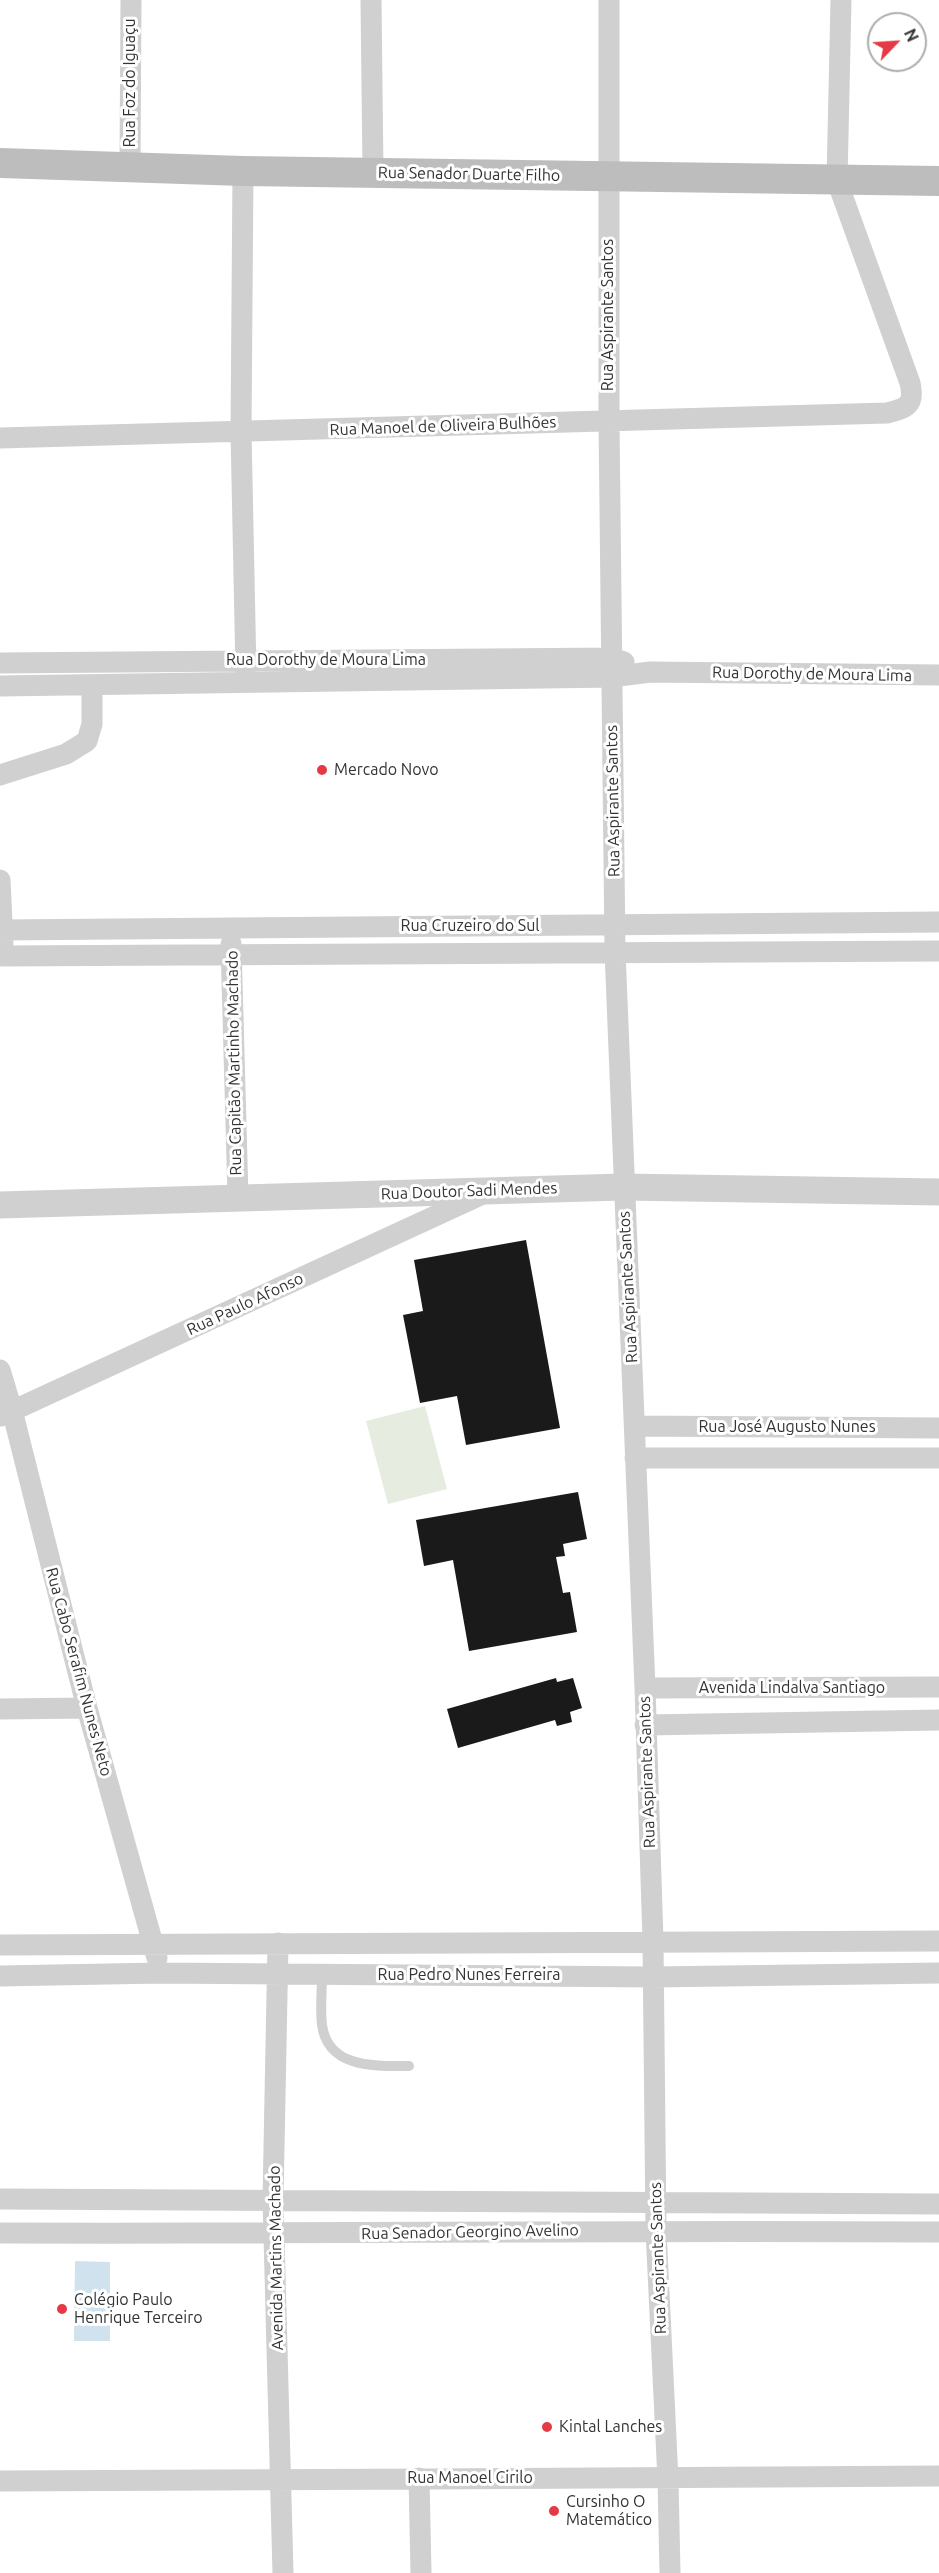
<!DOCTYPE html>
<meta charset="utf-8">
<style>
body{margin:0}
#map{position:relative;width:939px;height:2573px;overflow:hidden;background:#fff;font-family:Ubuntu,sans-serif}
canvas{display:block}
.north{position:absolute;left:867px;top:12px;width:60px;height:60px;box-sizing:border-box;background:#fff;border:2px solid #adadad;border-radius:50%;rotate:65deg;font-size:16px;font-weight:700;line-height:24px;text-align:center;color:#333}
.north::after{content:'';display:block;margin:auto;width:21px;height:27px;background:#e63946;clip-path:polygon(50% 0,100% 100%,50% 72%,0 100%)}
</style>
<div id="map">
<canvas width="939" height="2573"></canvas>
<div class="north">N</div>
</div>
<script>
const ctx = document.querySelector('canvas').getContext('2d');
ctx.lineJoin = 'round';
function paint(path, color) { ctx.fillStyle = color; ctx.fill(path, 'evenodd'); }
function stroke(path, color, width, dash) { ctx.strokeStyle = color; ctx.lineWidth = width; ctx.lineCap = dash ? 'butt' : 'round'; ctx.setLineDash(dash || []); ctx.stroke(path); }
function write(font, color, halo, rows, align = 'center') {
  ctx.font = font + ' Ubuntu,sans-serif'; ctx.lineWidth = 6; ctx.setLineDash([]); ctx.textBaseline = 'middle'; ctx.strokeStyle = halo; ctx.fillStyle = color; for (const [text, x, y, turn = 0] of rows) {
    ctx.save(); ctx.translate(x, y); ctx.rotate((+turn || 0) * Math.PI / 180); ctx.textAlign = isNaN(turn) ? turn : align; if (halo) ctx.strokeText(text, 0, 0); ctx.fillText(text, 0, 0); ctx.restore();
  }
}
const green = new Path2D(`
 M425 1406 447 1489 388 1504 366 1421Z`);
const water = new Path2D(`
 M75 2261 110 2262V2341H74Z`);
const building = new Path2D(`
 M526 1240 560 1428 466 1445 457 1396 420 1403 403 1315 423 1311 414 1260Z
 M578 1492 587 1539 563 1544 565 1556 556 1557 563 1593 570 1592 577 1632 469 1651 453 1560 424 1566 416 1520Z
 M556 1678 557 1682 573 1678 582 1708 570 1712 572 1722 557 1726 555 1720 458 1748 447 1709Z`);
const service = new Path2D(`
 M322 1974C322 1991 320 2009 322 2025 328 2069 376 2066 409 2066`);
const minor = new Path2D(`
 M371 0 373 172
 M609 0V421L615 951 645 1688 653 1941 656 2230 668 2480 670 2573
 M130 166 131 0
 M243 171 241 431 246 673
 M0 438 887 413C907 408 915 405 910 383L837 181 841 0
 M0 663 612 658 624 662
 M0 686 612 677 650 672 939 675
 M0 775 66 754 87 741 92 724V685
 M0 880 3 944
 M0 930 939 922
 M231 944 238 1197
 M0 956 939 951
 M0 1370 12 1410 87 1708 157 1958
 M1 1416 485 1193
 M635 1426 939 1428
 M635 1458H939
 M645 1688 939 1687
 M0 1709 87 1708
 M645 1725 939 1720
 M278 1943 273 2199 283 2573
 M0 1945 939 1941
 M0 1976 161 1973 653 1977 939 1973
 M0 2199 939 2204
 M0 2233C313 2234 626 2230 939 2232
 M419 2478 421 2573
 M0 2481C313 2478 626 2480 939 2476`);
const tertiary = new Path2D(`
 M0 1205 623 1187 939 1192`);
const secondary = new Path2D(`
 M0 163 243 171 939 181`);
const markers = [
 [322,770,6,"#e63946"],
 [62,2309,6,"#e63946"],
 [547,2427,6,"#e63946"],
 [554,2511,6,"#e63946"]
];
const streetNames = [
 ["Rua Foz do Iguaçu",130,83,-90],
 ["Rua Senador Duarte Filho",469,174,1],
 ["Rua Aspirante Santos",608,315,-90],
 ["Rua Manoel de Oliveira Bulhões",443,426,-2],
 ["Rua Dorothy de Moura Lima",326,660],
 ["Rua Dorothy de Moura Lima",812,674,1],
 ["Rua Aspirante Santos",613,801,-91],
 ["Rua Cruzeiro do Sul",470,926],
 ["Rua Capitão Martinho Machado",234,1063,-91],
 ["Rua Doutor Sadi Mendes",469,1191,-2],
 ["Rua Aspirante Santos",628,1287,-93],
 ["Rua Paulo Afonso",245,1304,-25],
 ["Rua José Augusto Nunes",787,1427],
 ["Rua Cabo Serafim Nunes Neto",79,1672,75],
 ["Avenida Lindalva Santiago",792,1688],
 ["Rua Aspirante Santos",647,1772,-92],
 ["Rua Pedro Nunes Ferreira",469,1975],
 ["Rua Senador Georgino Avelino",470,2232,-1],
 ["Avenida Martins Machado",276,2258,-91],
 ["Rua Aspirante Santos",658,2258,-92],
 ["Rua Manoel Cirilo",470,2478]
];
const poiNames = [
 ["Mercado Novo",334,770],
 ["Colégio Paulo",74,2300],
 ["Henrique Terceiro",74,2318],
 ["Kintal Lanches",559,2427],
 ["Cursinho O",566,2502],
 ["Matemático",566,2520]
];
paint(green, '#e6ecdf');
paint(water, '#cfe2ee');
paint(building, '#1a1a1a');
stroke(service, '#d0d0d0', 10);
stroke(minor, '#d0d0d0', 21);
stroke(tertiary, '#d0d0d0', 27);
stroke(secondary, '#bdbdbd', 30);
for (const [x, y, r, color] of markers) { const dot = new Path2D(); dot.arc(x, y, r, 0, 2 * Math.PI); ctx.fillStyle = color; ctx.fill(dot); stroke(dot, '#fff', 2); }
write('16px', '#333', '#fff', streetNames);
write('16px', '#333', '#fff', poiNames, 'left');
</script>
